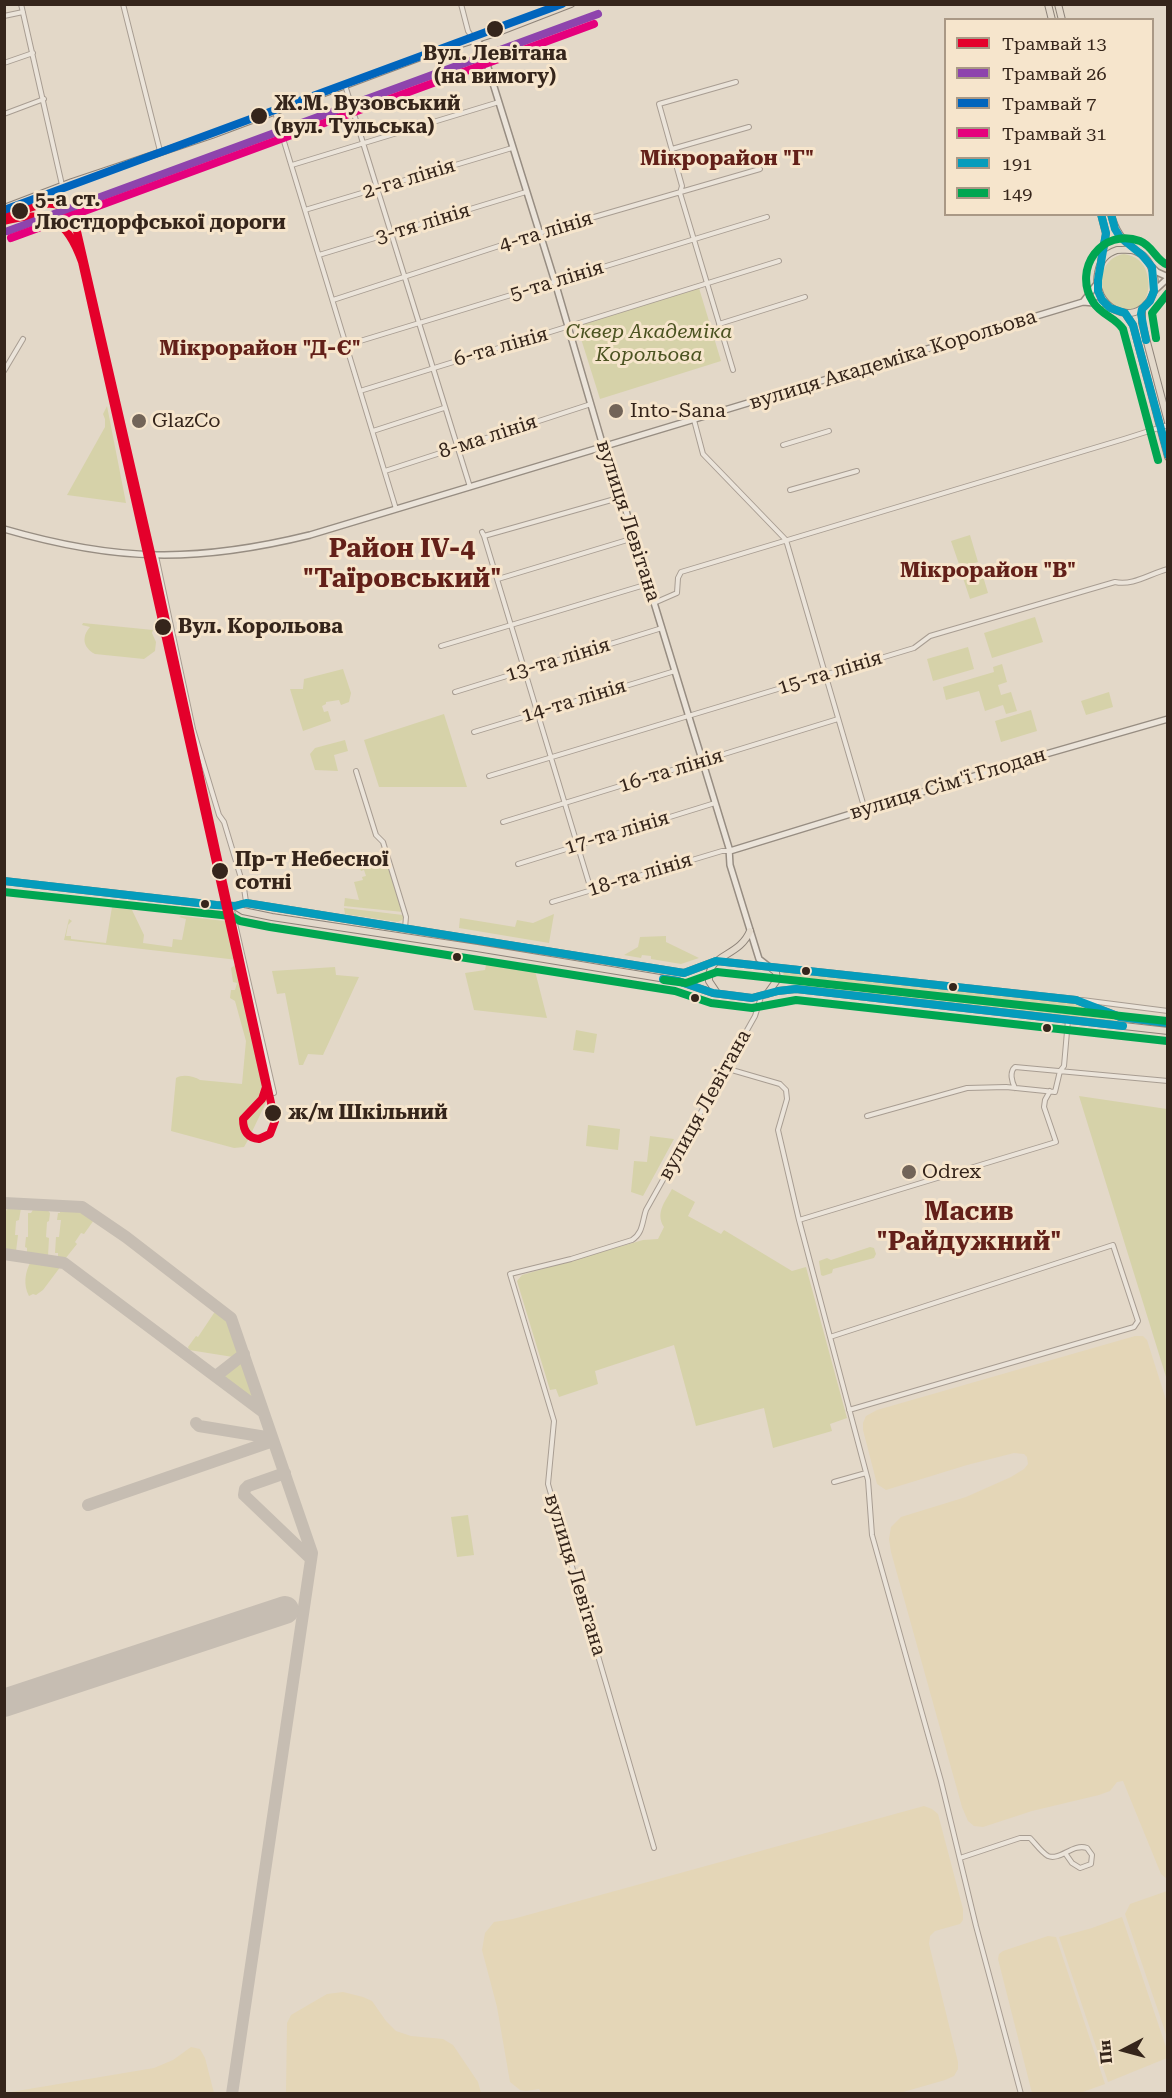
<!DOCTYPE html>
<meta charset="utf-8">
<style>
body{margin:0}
#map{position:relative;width:1172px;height:2098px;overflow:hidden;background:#e3d8c8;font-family:"Roboto Serif",serif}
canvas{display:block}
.frame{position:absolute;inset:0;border:6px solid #35251b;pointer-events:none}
.legend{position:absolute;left:944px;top:18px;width:210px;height:198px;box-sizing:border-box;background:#f6e5cc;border:2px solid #a99885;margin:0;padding:8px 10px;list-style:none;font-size:18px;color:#35251b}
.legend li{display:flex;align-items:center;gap:12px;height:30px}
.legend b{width:30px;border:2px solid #a99885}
.north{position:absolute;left:1094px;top:2020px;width:60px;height:60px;-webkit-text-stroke:4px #f6e5cc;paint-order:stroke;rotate:264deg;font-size:16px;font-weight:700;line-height:24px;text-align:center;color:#35251b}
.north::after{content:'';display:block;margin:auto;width:21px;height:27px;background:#35251b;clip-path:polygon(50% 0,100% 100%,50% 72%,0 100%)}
</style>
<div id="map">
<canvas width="1172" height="2098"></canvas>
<div class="frame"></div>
<ul class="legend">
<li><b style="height:8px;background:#e4002b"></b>Трамвай 13</li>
<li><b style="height:8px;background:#8e44ad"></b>Трамвай 26</li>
<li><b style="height:8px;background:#0065bd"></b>Трамвай 7</li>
<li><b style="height:8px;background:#e5007d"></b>Трамвай 31</li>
<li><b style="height:8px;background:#059cbc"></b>191</li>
<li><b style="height:8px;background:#00a651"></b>149</li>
</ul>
<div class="north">Пн</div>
</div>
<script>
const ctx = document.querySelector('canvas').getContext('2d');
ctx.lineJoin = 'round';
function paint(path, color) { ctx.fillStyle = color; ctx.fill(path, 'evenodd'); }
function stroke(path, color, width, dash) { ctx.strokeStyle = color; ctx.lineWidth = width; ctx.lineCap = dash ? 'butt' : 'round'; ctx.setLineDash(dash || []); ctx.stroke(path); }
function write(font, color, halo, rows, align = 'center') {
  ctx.font = font + ' "Roboto Serif",serif'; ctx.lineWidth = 6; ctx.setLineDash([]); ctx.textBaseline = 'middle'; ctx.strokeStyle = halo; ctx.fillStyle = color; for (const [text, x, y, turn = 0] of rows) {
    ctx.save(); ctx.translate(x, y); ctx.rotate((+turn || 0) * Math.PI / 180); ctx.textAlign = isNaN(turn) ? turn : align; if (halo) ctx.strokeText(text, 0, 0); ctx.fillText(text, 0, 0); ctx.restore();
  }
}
const farmland = new Path2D(`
 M1135 1336H1143L1147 1340 1167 1403V1879L1161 1874 1123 1781 1117 1782 1110 1791 1099 1795 1032 1811 983 1827 974 1826 968 1821 962 1807 891 1552 889 1539 891 1527 901 1517 966 1497 1011 1477 1024 1469 1028 1464 1027 1457 1024 1454 1014 1453 967 1465 886 1490 877 1484 863 1430V1423L866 1416 877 1410Z
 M924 1806 932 1809 938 1814 963 1909V1920L960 1924 935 1931 930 1936 929 1944 958 2062V2069L954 2076 945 2080 896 2094H542L539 2089 526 2091 520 2090 510 2082 497 2007 482 1950 485 1933 494 1922 513 1919Z
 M1167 1891H1168L1167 2037 1125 1914 1130 1904Z
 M1122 1917 1167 2050V2058L1108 2082 1059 1937 1092 1928Z
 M1048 1936 1056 1937 1105 2084 1080 2093H1032L998 1959 999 1954 1003 1951Z
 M343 1992 363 1997 372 2001 386 2021 396 2031 411 2036 443 2039 453 2045 478 2082 481 2093H286L287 2023 291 2015 327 1994Z
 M191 2047 200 2049 205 2058 214 2093H5L154 2068 173 2060Z`);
const green = new Path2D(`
 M1124 254C1136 256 1144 262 1147 274 1158 317 1106 322 1102 284 1100 269 1110 256 1124 254Z
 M85 260 147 540 141 536 82 268Z
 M699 288 721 361 600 399 577 326Z
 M107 406 126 503 67 495 105 427V419L103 414Z
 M970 535 978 562 960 567 951 541Z
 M979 563 988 593 970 599 960 569Z
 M1035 617 1043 642 992 658 984 633Z
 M83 623 153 630 152 633 156 642 155 651 144 659 95 654C82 647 82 636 90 627L82 625Z
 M968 647 974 669 933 681 927 659Z
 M1002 664 1007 682 998 685 1001 695 1011 692 1017 711 1006 714 1003 705 985 711 979 691 946 700 943 687 994 672 993 667Z
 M343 669 351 693 349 702 341 705 339 700 326 702V704L322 706 324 712 328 711 331 721 303 731 290 689H303L304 679Z
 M1109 692 1113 707 1086 715 1081 701Z
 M1031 710 1037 731 1001 742 995 721Z
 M444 714 467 787H379L364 740Z
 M345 740 348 751 334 755 338 771 315 770 310 754 315 748Z
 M385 853 403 912 344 906 345 898 359 900 354 882 363 880 362 877 366 876 364 870 361 871 358 864 361 861Z
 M112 907 132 910 144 935 143 943 172 947 173 939 182 940 186 919 179 917 181 916 233 922 241 957 238 960 64 940 69 919 72 921 68 925 66 936H71V939L106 943Z
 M344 908 403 915 404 919 398 922 345 914Z
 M554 914 549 943 459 928 460 918 515 927 517 920 533 923Z
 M666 936V942L699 958 681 964 651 959V956L642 955 641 958 624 955 638 947 640 937Z
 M487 960 534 967 547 1018 474 1010 465 973 485 970Z
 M235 965 244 968 271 1092 248 1140 244 1147 234 1148 171 1131 176 1078C182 1074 194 1076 200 1080L242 1084 246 1041 235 1001 230 998 231 990H235L237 983 233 982 231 968Z
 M335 967 336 975 359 977 323 1055 308 1054 303 1065H299L285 993 277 994 272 971Z
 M785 971 1071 1003 1117 1019 1167 1027 868 994 861 991C836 989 802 991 783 974Z
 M576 1030 597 1034 594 1053 573 1050Z
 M1079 1096 1167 1109V1380Z
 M588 1125 620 1129 618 1150 586 1146Z
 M650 1136 674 1139 643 1196 631 1192 634 1161 647 1162Z
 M672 1189 695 1202 688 1216 721 1234 724 1230 792 1271 806 1267 847 1418 830 1424 832 1431 773 1448 764 1408 696 1426 674 1345 595 1371 598 1384 559 1397 556 1389 550 1390 517 1281 522 1275 643 1240 658 1239 664 1227C655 1213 665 1202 672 1189Z
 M9 1207 21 1208 19 1220 16 1221 15 1235H18L16 1251 5 1250V1212Z
 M34 1208 47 1209 50 1213 49 1221 47 1222 46 1237 49 1238 48 1256 27 1253V1248L25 1247 26 1237H28V1213H31Z
 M60 1210 81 1211 94 1220 84 1234 81 1233 75 1242 77 1244 65 1259 58 1258V1253H55L56 1237H59L61 1220H57L58 1213H60Z
 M870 1247 874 1248 876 1254 874 1258 833 1269 832 1273 823 1276 821 1275 819 1261 827 1258 831 1260Z
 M31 1261 61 1266 43 1290 36 1295 33 1294 29 1296C23 1285 25 1272 31 1261Z
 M217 1312 230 1324 240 1352 233 1357 189 1350 188 1347 196 1336 198 1337 214 1313Z
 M240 1362 244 1364 254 1400 222 1376Z
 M468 1515 474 1555 457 1557 451 1517Z`);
const taxiway = new Path2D(`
 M4 1203 82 1207 126 1237 231 1318 312 1553 232 2094
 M4 1254 64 1263 263 1412
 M216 1376 244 1354
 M196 1423 199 1426 272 1438
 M285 1473 248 1486 245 1489 244 1495 311 1559
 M88 1505 273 1441`);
const runway = new Path2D(`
 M4 1703 285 1610`);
const street = new Path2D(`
 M21 4 62 185
 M123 4 160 151
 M461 4 468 31 474 40
 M4 16 23 12
 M4 63 33 53
 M345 85 470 487
 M275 112 396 509
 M4 114 44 99
 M672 149 749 127
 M292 165 499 102
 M305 210 512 148
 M319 255 526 192
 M333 300 539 233 760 169
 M719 324 805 297
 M347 345 767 217
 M733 370 680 193 682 186 659 104 736 82
 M4 371 23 339
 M360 391 779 261
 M694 420 703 454 786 540 865 810
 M373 431 444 408
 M783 445 829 431
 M385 471 591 404
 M790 490 857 471
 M482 532 484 536 591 890
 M484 536 622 497
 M156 556 193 729 219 815 224 822 244 888 246 902
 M498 579 634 538
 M654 603 677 593 678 578 681 572 1124 439 1168 425
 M441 646 648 584
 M455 692 662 628
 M474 732 675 671
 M356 771 376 835 383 842 406 917 405 928
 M489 776 914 648 930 636 947 631 1115 582C1133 586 1149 574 1168 569
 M503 822 838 719
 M518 864 715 803
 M552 902 722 851H729
 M231 906 274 1093
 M1082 1000 1168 1011
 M725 1068 780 1084 786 1090 787 1099 778 1130 799 1220 868 1480 872 1535 941 1781 976 1926 1021 2094
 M1015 1088C1012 1082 1009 1072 1015 1067L1168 1081
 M867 1116 967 1088 1006 1087 1055 1092 1060 1071 1064 1066 1068 1020
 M799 1220 1056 1142 1044 1107 1045 1100 1050 1091
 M830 1337 1113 1245 1138 1321 1134 1327 849 1410
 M834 1482 866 1473
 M654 1848 548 1484 554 1421 510 1274 571 1259 632 1240C643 1233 642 1222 646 1210L755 1016 761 997
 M960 1858 1020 1838H1030C1035 1843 1042 1853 1048 1856 1060 1861 1073 1843 1087 1848L1092 1855 1091 1864 1080 1868 1072 1863 1065 1853`);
const secondary = new Path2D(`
 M475 40 480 44 486 61 555 282 603 446 608 452 729 848 730 865 759 959 768 966
 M1152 267 1157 272 1168 277
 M1154 291 1168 278
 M1083 302 1096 285
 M4 529C117 562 196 563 310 535L1083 302 1106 304
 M730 851 1046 754 1168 719`);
const primary = new Path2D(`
 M1048 4 1052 20
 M1058 4 1062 20
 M4 208 72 182 212 135 421 57 496 33 571 4
 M1111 214C1115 231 1122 239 1134 250
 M1117 250C1123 250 1130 249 1135 251 1152 257 1160 283 1151 298 1133 330 1091 306 1098 273 1100 261 1105 254 1117 250Z
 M1101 261 1106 234 1101 214
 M1142 309V323L1168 422
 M1125 313 1133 325 1168 457
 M4 881 216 905 235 906 246 903 684 973 716 961 1076 1000 1120 1017 1168 1023
 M235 906 243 911 272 917 477 948 678 981 713 993 752 998 778 991 796 989 1168 1031
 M717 993 709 981C707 953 739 958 750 931
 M767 994 777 980 776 972 771 968`);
const bus1 = new Path2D(`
 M1101 214 1106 233 1098 280V291L1102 300 1110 308 1125 313 1133 325 1168 455
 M1111 214 1115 229 1120 237 1142 255 1152 267 1154 291 1150 301 1142 309 1141 314 1146 340
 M4 881 216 905 235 906 246 903 684 973 716 961 1076 1000 1120 1017 1168 1023
 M663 979 678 981 713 993 752 998 778 991 796 989 1123 1026`);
const bus2 = new Path2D(`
 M1156 338 1152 313 1168 293
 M1158 460 1123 329C1115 317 1101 315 1093 302 1072 269 1102 227 1140 241 1153 246 1156 261 1168 265
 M4 892 231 916 240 921 270 927 675 991 711 1003 752 1008 796 1000 1167 1041
 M664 980 686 983 717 972 1167 1021`);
const tram1 = new Path2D(`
 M4 218C27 209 53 193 73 214L154 566 275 1121 270 1134 259 1139C247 1138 243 1130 243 1119L262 1099 266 1087 82 262C67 219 49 209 4 221`);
const tram2 = new Path2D(`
 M8 231 598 14`);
const tram3 = new Path2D(`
 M4 210 562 4`);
const tram4 = new Path2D(`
 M11 238 594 24`);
const markers = [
 [495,29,9,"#35251b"],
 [259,116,9,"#35251b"],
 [20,211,9,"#35251b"],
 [616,411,8,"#726458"],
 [139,421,8,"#726458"],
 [163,627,9,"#35251b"],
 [220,871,9,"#35251b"],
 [205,904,5,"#35251b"],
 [457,957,5,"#35251b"],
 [806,971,5,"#35251b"],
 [953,987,5,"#35251b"],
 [695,998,5,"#35251b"],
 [1047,1028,5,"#35251b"],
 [273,1113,9,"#35251b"],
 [909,1172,8,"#726458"]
];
const stopNames = [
 ["Вул. Левітана",495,54,"center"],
 ["(на вимогу)",495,77,"center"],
 ["Ж.М. Вузовський",274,104],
 ["(вул. Тульська)",274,127],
 ["5-а ст.",35,200],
 ["Люстдорфської дороги",35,223],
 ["Вул. Корольова",178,627],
 ["Пр-т Небесної",235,860],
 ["сотні",235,883],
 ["ж/м Шкільний",288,1113]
];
const streetNames = [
 ["2-га лінія",409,179,-17],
 ["3-тя лінія",423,224,-17],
 ["4-та лінія",546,232,-17],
 ["5-та лінія",557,281,-17],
 ["6-та лінія",501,347,-16],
 ["вулиця Академіка Корольова",893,360,-17],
 ["8-ма лінія",488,437,-18],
 ["вулиця Левітана",628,521,72],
 ["13-та лінія",558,660,-17],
 ["15-та лінія",830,673,-17],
 ["14-та лінія",574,701,-17],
 ["16-та лінія",671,771,-17],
 ["вулиця Сім'ї Глодан",948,784,-17],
 ["17-та лінія",617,833,-17],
 ["18-та лінія",640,875,-17],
 ["вулиця Левітана",705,1105,-61],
 ["вулиця Левітана",575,1575,73]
];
const parkNames = [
 ["Сквер Академіка",649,332],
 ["Корольова",649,355]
];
const poiNames = [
 ["Into-Sana",630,411],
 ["GlazCo",152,421],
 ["Odrex",922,1172]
];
const neighbourhoodNames = [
 ["Мікрорайон \"Г\"",727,159],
 ["Мікрорайон \"Д-Є\"",260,349],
 ["Мікрорайон \"В\"",988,571]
];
const districtNames = [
 ["Район IV-4",402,549],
 ["\"Таїровський\"",402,579],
 ["Масив",969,1212],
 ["\"Райдужний\"",969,1242]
];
paint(farmland, '#e4d6b7');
paint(green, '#d6d2a9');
stroke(taxiway, '#c6bdb2', 12);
stroke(runway, '#c6bdb2', 28);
stroke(street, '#a89d92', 6);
stroke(secondary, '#978d82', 8);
stroke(primary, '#8d8379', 8);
stroke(street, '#ebe4da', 4);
stroke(secondary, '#ebe4da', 5);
stroke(primary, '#e3d9cb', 6);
stroke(bus1, '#059cbc', 8);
stroke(bus2, '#00a651', 8);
stroke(tram1, '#e4002b', 8);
stroke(tram2, '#8e44ad', 8);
stroke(tram3, '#0065bd', 8);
stroke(tram4, '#e5007d', 8);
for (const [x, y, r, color] of markers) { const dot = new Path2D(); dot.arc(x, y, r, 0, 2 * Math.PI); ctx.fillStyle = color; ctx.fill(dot); stroke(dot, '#f6e5cc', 2); }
write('bold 20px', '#35251b', '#f6e5cc', stopNames, 'left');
write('20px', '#35251b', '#f6e5cc', streetNames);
write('italic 20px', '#4b5321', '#f6e5cc', parkNames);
write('20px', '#35251b', '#f6e5cc', poiNames, 'left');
write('bold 21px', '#632019', '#f6e5cc', neighbourhoodNames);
write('bold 26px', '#632019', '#f6e5cc', districtNames);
</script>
